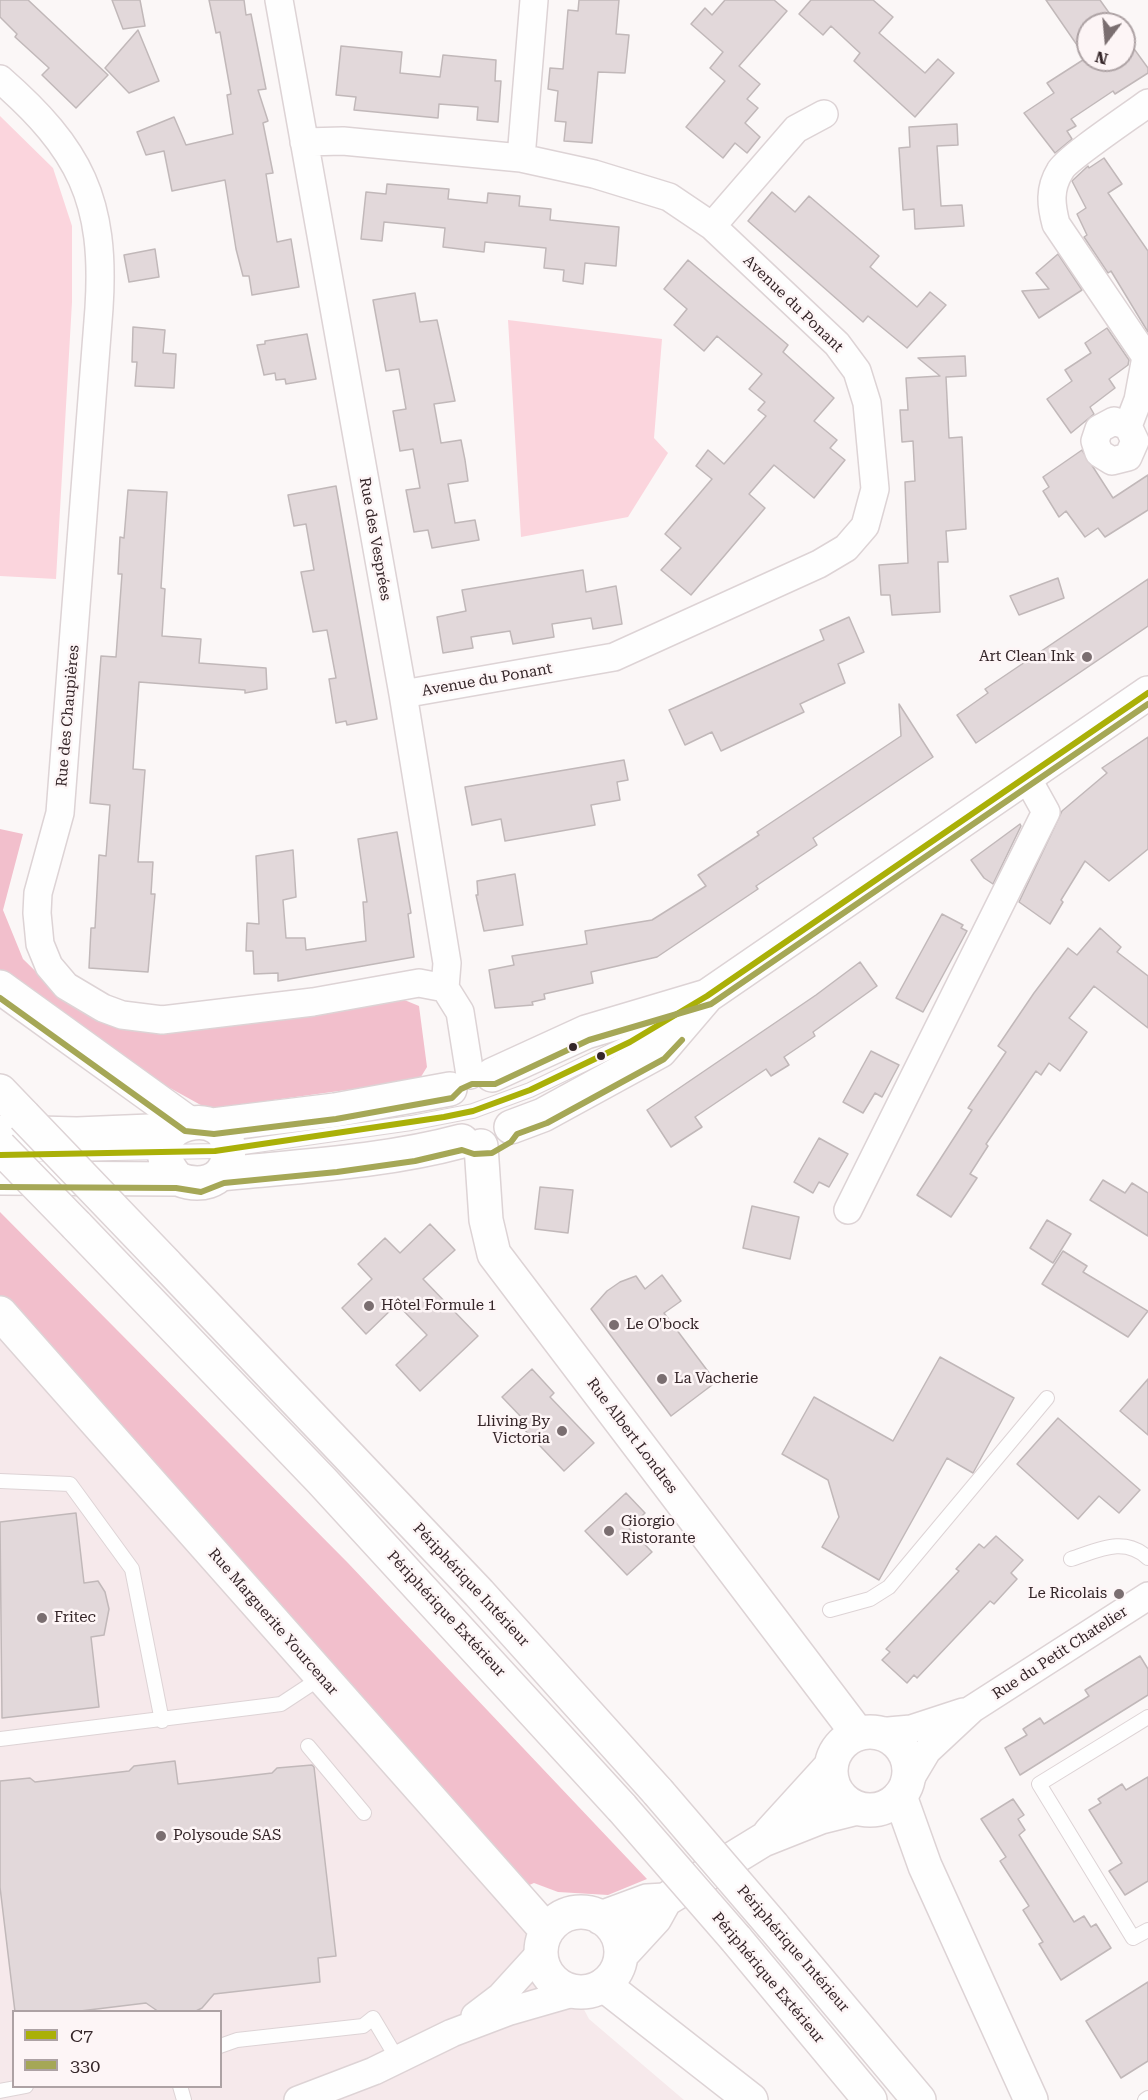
<!DOCTYPE html>
<meta charset="utf-8">
<style>
body{margin:0}
#map{position:relative;width:1148px;height:2100px;overflow:hidden;background:#fbf7f7;font-family:"Roboto Serif",serif}
canvas{display:block}
.legend{position:absolute;left:12px;top:2010px;width:210px;height:78px;box-sizing:border-box;background:#fdf5f6;border:2px solid #ada2a4;margin:0;padding:8px 10px;list-style:none;font-size:18px;color:#342528}
.legend li{display:flex;align-items:center;gap:12px;height:30px}
.legend b{width:30px;border:2px solid #ada2a4}
.north{position:absolute;left:1076px;top:12px;width:60px;height:60px;box-sizing:border-box;background:#fdf5f6;border:2px solid #ada2a4;border-radius:50%;rotate:196deg;font-size:16px;font-weight:700;line-height:24px;text-align:center;color:#342528}
.north::after{content:'';display:block;margin:auto;width:21px;height:27px;background:#7a6e70;clip-path:polygon(50% 0,100% 100%,50% 72%,0 100%)}
</style>
<div id="map">
<canvas width="1148" height="2100"></canvas>
<ul class="legend">
<li><b style="height:8px;background:#aab008"></b>C7</li>
<li><b style="height:8px;background:#a5a756"></b>330</li>
</ul>
<div class="north">N</div>
</div>
<script>
const ctx = document.querySelector('canvas').getContext('2d');
ctx.lineJoin = 'round';
function paint(path, color) { ctx.fillStyle = color; ctx.fill(path, 'evenodd'); }
function stroke(path, color, width, dash) { ctx.strokeStyle = color; ctx.lineWidth = width; ctx.lineCap = dash ? 'butt' : 'round'; ctx.setLineDash(dash || []); ctx.stroke(path); }
function write(font, color, halo, rows, align = 'center') {
  ctx.font = font + ' "Roboto Serif",serif'; ctx.lineWidth = 5; ctx.setLineDash([]); ctx.textBaseline = 'middle'; ctx.strokeStyle = halo; ctx.fillStyle = color; for (const [text, x, y, turn = 0] of rows) {
    ctx.save(); ctx.translate(x, y); ctx.rotate((+turn || 0) * Math.PI / 180); ctx.textAlign = isNaN(turn) ? turn : align; if (halo) ctx.strokeText(text, 0, 0); ctx.fillText(text, 0, 0); ctx.restore();
  }
}
const built = new Path2D(`
 M0 1300 520 1889 589 2019 684 2100H0ZM14 2012H220V2086H14Z`);
const green = new Path2D(`
 M0 116 53 168 72 226V302L56 579 0 576Z
 M508 320 662 339 654 438 668 453 628 517 521 537Z`);
const forest = new Path2D(`
 M0 829 23 834 3 910 23 959 64 999 121 1023 402 999 419 1006 427 1067 419 1080 208 1109 141 1072 0 969Z
 M0 1212 348 1563 647 1879 608 1895 558 1892 534 1883 520 1889 0 1300Z`);
const building = new Path2D(`
 M0 0H28L108 75 76 108 42 75 49 68 15 37 17 34 0 17Z
 M112 0H140L145 26 123 29Z
 M209 0H244L246 15 251 14 266 89 258 90 268 121 263 123 273 173 266 174 277 242 291 239 299 287 252 295 249 276H243L236 249 225 180 172 191 164 151 146 155 137 132 174 117 186 145 233 134 227 95 231 94 220 32 216 33Z
 M579 0H619L616 34 629 35 625 73 598 72 592 143 564 141 566 122 555 121 558 91 548 89 550 68 563 69 568 10 578 11Z
 M725 0H774L787 11 739 66 760 84 747 99 758 108 745 123 760 137 747 153 735 143 723 158 686 127 725 81 710 68 723 52 691 24 705 8 712 15Z
 M811 0H873L893 17 879 33 925 73 938 59 954 73 915 117 854 61 860 53 831 26 823 35 799 14Z
 M1046 0H1100L1117 24H1088V60H1124V35L1148 68V73L1115 94 1113 91 1071 119 1076 126 1067 131 1072 139 1055 153 1024 113 1054 93 1047 83 1086 58Z
 M138 30 159 81 129 93 105 68Z
 M341 46 402 52 400 73 440 77 443 55 496 60 495 81H501L498 122 477 120 478 107 439 104 438 118 354 110 356 97 336 95Z
 M957 124 958 145 937 146 941 206 962 205 964 226 915 229 914 209 903 210 899 148 910 147 909 127Z
 M1104 158 1122 184 1108 193 1148 251V332L1111 271 1108 273 1084 237 1087 235 1077 214 1086 208 1072 181 1088 166 1089 168Z
 M387 184 449 189 448 199 487 203 488 193 520 196 519 206 551 209 550 220 619 227 616 266 585 263 583 284 563 281 564 270 544 268 546 248 485 242 484 252 443 247 445 228 384 222 382 241 361 239 366 192 386 194Z
 M772 192 795 212 809 196 879 256 870 267 917 307 930 292 946 305 907 348 868 316 863 322 748 221Z
 M155 249 159 277 129 282 124 255Z
 M1058 254 1082 290 1039 318 1022 291 1049 289 1036 273Z
 M688 260 788 345 783 352 834 398 814 421 837 440 830 448 845 460 814 498 774 465 749 494 765 508 691 595 661 570 681 548 665 534 712 479 696 466 708 450 724 464 766 416 758 410 765 402 749 389 762 374 717 336 704 351 674 325 687 309 664 289Z
 M415 293 420 322 437 320 455 401 434 404 441 443 461 440 465 460 468 481 448 484 455 523 475 520 479 540 432 548 428 530 414 532 406 490 420 488 413 449 400 451 393 411 406 409 399 369 386 371 373 300Z
 M133 327 165 330 163 353 176 354 174 388 135 386 137 362H132Z
 M1107 328 1129 360 1128 365 1109 379 1115 388 1090 407 1094 414 1071 433 1047 399 1072 381 1065 370 1091 353 1085 343Z
 M307 334 316 379 286 384 285 379 276 380 275 373 264 375 257 345 265 344V341Z
 M965 356 966 376 946 377 949 438 962 437 966 529 946 531 948 562H938L940 612 892 615 890 595H881L879 565 908 563 905 482 915 481 913 441 902 442 900 410H908L906 378 940 376 918 358Z
 M1082 450 1113 498 1148 475V510L1105 537 1098 528 1085 537 1066 511 1059 517 1043 491 1049 487 1043 477Z
 M336 486 377 719 347 725 346 721 336 723 329 679 336 678 327 630 313 632 301 572 314 570 306 524 294 526 288 495Z
 M128 490 167 492 161 588 165 589 162 636 201 639 199 663 266 668 267 689 245 693V690L139 682 133 769 145 770 138 862H153L151 894H155L148 972 89 968 91 928H95L99 855 106 856 110 805 90 803 101 656 116 657 122 574H118L120 537 124 538Z
 M583 570 586 592 616 586 622 624 593 629 591 618 552 624 554 637 513 644 510 631 471 637 473 648 443 653 437 617 466 611 462 590Z
 M1058 578 1064 598 1019 615 1010 596Z
 M1148 579V626L976 743 957 715 988 693 985 689Z
 M849 617 864 652 838 664 845 683 800 704 804 712 721 751 712 732 685 745 669 710 824 640 820 630Z
 M899 704 933 757 813 838 817 845 756 886 758 889 657 957 591 972 593 983 544 994 545 999 532 1002 533 1005 495 1008 489 970 514 965 512 956 587 944 585 931 652 920 706 886 698 875 759 835 757 832 901 736Z
 M1148 737V849L1109 881 1085 861 1061 900 1063 902 1050 924 1019 902 1062 811 1107 773 1102 768Z
 M624 760 628 780 617 782 620 800 591 805 595 825 505 841 501 819 472 825 465 787Z
 M1020 824 1021 826 993 884 984 878 971 860Z
 M397 832 411 913 408 914 414 957 278 981V973L254 974 253 951H246L247 923 259 924 256 856 293 850 296 897 283 900 286 938H305L306 950 366 941 363 902H367L358 839Z
 M515 874 523 925 484 931 476 895H478L477 881Z
 M942 914 963 925 961 928 967 931 923 1012 896 998Z
 M1100 928 1121 947 1117 952 1148 976V1028L1094 986 1069 1018 1087 1032 1060 1071 1049 1063 1041 1075 1036 1071 986 1144 988 1146 970 1174 977 1178 951 1217 917 1195 972 1110 968 1108 1006 1052 998 1046 1034 993 1068 948 1077 955Z
 M860 962 877 986 813 1032 815 1036 784 1057 789 1065 771 1076 766 1069 695 1117 702 1127 671 1147 647 1110 816 995Z
 M871 1051 899 1065 882 1097 875 1093 863 1113 843 1102Z
 M819 1138 848 1154 829 1187 819 1182 813 1193 794 1182Z
 M1103 1180 1125 1193 1132 1183 1148 1193V1236L1090 1200Z
 M540 1187 573 1190 568 1233 535 1229Z
 M752 1206 799 1217 790 1259 743 1248Z
 M1047 1220 1071 1234 1053 1263 1030 1248Z
 M430 1224 455 1250 423 1279 478 1336 420 1391 396 1365 427 1335 397 1304 366 1334 342 1308 372 1279 358 1264 385 1238 400 1253Z
 M1063 1251 1087 1266 1083 1272 1148 1311 1128 1337 1042 1284Z
 M662 1275 681 1301 664 1313 716 1382 671 1416 591 1309 607 1291 620 1282 636 1276 645 1289Z
 M940 1357 1014 1398 973 1473 947 1458 879 1580 822 1547 839 1517 828 1480 782 1454 814 1397 893 1441Z
 M532 1369 554 1393 550 1397 594 1443 564 1471 520 1425 524 1420 502 1397Z
 M1148 1379V1435L1120 1411Z
 M1058 1418 1140 1490 1119 1513 1099 1496 1078 1519 1017 1464Z
 M626 1493 645 1513 629 1528 652 1552 627 1575 585 1531Z
 M76 1513 84 1583 98 1581 105 1592 109 1609 104 1635 91 1637 99 1707 2 1718 0 1522Z
 M996 1536 1023 1560 1011 1573 1017 1579 994 1604 990 1601 917 1678 914 1675 907 1683 882 1660 890 1652 886 1649 959 1571 956 1569 979 1544 984 1548Z
 M1140 1656 1148 1669V1695L1020 1775 1005 1748 1027 1735 1023 1729 1040 1718 1044 1724 1089 1696 1085 1690Z
 M175 1761 178 1784 272 1773 277 1768 312 1765 314 1767 336 1956 318 1958 320 1982 214 1994 202 2008 194 2012H159L146 2003 72 2012H15L0 1887V1781L30 1778 35 1782 129 1771 134 1766Z
 M1148 1777V1881L1125 1895 1109 1871 1122 1863 1089 1810 1101 1803 1098 1799 1122 1784 1126 1790Z
 M1013 1799 1024 1815 1018 1819 1025 1830 1019 1835 1074 1922 1084 1916 1091 1927 1096 1924 1111 1948 1061 1980 1039 1944 1043 1942 1023 1910 1029 1906 1000 1861 1006 1857 981 1819Z
 M1148 1982V2061L1121 2078 1086 2021Z`);
const service = new Path2D(`
 M14 1155 215 1151 411 1123 473 1111 530 1090 630 1042 664 1021
 M0 1481 70 1484 132 1569 162 1721
 M1071 1559C1099 1550 1124 1536 1148 1558
 M830 1610 870 1599 889 1587 1047 1398
 M1148 1717 1039 1784 1133 1938 1148 1930
 M0 1739 281 1704 322 1677
 M308 1746 364 1813
 M220 2046 237 2040 363 2026 373 2018 398 2060
 M180 2086 184 2100
 M0 2091 26 2086
 M1145 2100 1148 2098`);
const minor = new Path2D(`
 M279 0 403 694 447 963 445 988 460 1012 470 1075
 M0 79C80 149 106 200 99 308L60 813 38 893 37 913 40 944 49 966 66 986 103 1008 122 1015 162 1020 313 1002 419 983 445 988
 M304 142 343 141 521 158 594 174 669 197 712 226 837 344 857 371 867 403 875 489 865 526 846 548 819 564 614 657 403 694
 M521 158 534 0
 M712 226 796 129 824 114
 M1128 426 1114 421 1099 429 1095 441 1099 453 1112 461 1128 457 1135 441 1128 426 1138 400 1146 357 1056 224C1051 205 1049 189 1060 171 1066 159 1132 115 1148 103
 M848 1210 1046 812 1026 776
 M877 1732 911 1729 963 1712
 M906 1786 927 1751 972 1709 1148 1596
 M475 2016 500 1997 541 1952
 M298 2100 374 2071 452 2033 510 2011 576 1992`);
const tertiary = new Path2D(`
 M492 1075 586 1032 707 996
 M213 1125 335 1110 450 1089
 M511 1127 543 1115 660 1051 707 996 1148 693
 M0 1132 77 1134 174 1130
 M481 1146 486 1220 494 1254 858 1734
 M221 1174C301 1166 384 1162 462 1141
 M0 1178 178 1179C198 1187 223 1184 228 1158 238 1097 126 1122 178 1179
 M0 1313 547 1931
 M831 1771a39 39 0 1 1 78 0a39 39 0 1 1-78 0Z
 M770 1833 831 1766
 M541 1952a40 40 0 1 1 80 0a40 40 0 1 1-80 0Z
 M601 1918 647 1901 665 1900 763 1840 821 1817 857 1808
 M621 1955 655 1918 665 1900`);
const trunk = new Path2D(`
 M0 987 187 1122
 M0 1091 24 1116
 M76 1225 322 1481 622 1808
 M165 1263 479 1593 658 1792
 M900 1796 925 1866 1031 2100
 M773 1926 919 2100
 M736 1939 870 2100
 M604 1985 751 2100`);
const trunkBridge = new Path2D(`
 M24 1116 165 1263
 M0 1147 76 1225
 M658 1792 773 1926
 M622 1808 736 1939`);
const bus1 = new Path2D(`
 M0 1155 215 1151 444 1117 473 1111 530 1090 630 1042 707 996 1148 693`);
const bus2 = new Path2D(`
 M0 998 185 1131 214 1134 336 1119 452 1098 461 1089 472 1084H495L589 1040 711 1004 1148 704
 M0 1187 176 1188 201 1192 224 1183 337 1172 415 1161 462 1150 474 1154 492 1153 511 1142 517 1134 547 1123 664 1059 682 1040`);
const markers = [
 [1087,657,6,"#7a6e70"],
 [573,1047,5,"#342528"],
 [601,1056,5,"#342528"],
 [369,1306,6,"#7a6e70"],
 [614,1325,6,"#7a6e70"],
 [662,1379,6,"#7a6e70"],
 [562,1431,6,"#7a6e70"],
 [609,1531,6,"#7a6e70"],
 [1119,1594,6,"#7a6e70"],
 [42,1618,6,"#7a6e70"],
 [161,1836,6,"#7a6e70"]
];
const streetNames = [
 ["Avenue du Ponant",793,304,44],
 ["Rue des Vesprées",375,539,80],
 ["Avenue du Ponant",487,680,-10],
 ["Rue des Chaupières",68,716,-85],
 ["Rue Albert Londres",632,1436,53],
 ["Périphérique Intérieur",471,1585,47],
 ["Périphérique Extérieur",446,1614,47],
 ["Rue Marguerite Yourcenar",273,1622,49],
 ["Rue du Petit Chatelier",1060,1653,-33],
 ["Périphérique Intérieur",793,1949,49],
 ["Périphérique Extérieur",768,1978,50]
];
const poiNames = [
 ["Art Clean Ink",1075,657,"right"],
 ["Hôtel Formule 1",381,1306],
 ["Le O'bock",626,1325],
 ["La Vacherie",674,1379],
 ["Lliving By",550,1422,"right"],
 ["Victoria",550,1439,"right"],
 ["Giorgio",621,1522],
 ["Ristorante",621,1539],
 ["Le Ricolais",1107,1594,"right"],
 ["Fritec",54,1618],
 ["Polysoude SAS",173,1836]
];
paint(built, '#f6e9eb');
paint(green, '#fbd5dd');
paint(forest, '#f2bfcc');
paint(building, '#e2d8da');
stroke(building, '#c1b8b9', 1.5);
stroke(service, '#ddd3d5', 16);
stroke(minor, '#ddd3d5', 30);
stroke(tertiary, '#ddd3d5', 36);
stroke(trunk, '#ddd3d5', 36);
stroke(service, '#fefefe', 14);
stroke(minor, '#fefefe', 27);
stroke(tertiary, '#fefefe', 33);
stroke(trunk, '#fefefe', 33);
stroke(trunkBridge, '#ddd3d5', 36, []);
stroke(trunkBridge, '#fefefe', 33);
stroke(bus1, '#aab008', 6);
stroke(bus2, '#a5a756', 6);
for (const [x, y, r, color] of markers) { const dot = new Path2D(); dot.arc(x, y, r, 0, 2 * Math.PI); ctx.fillStyle = color; ctx.fill(dot); stroke(dot, '#fdf5f6', 2); }
write('15px', '#342528', '#fdf5f6', streetNames);
write('15px', '#342528', '#fdf5f6', poiNames, 'left');
</script>
